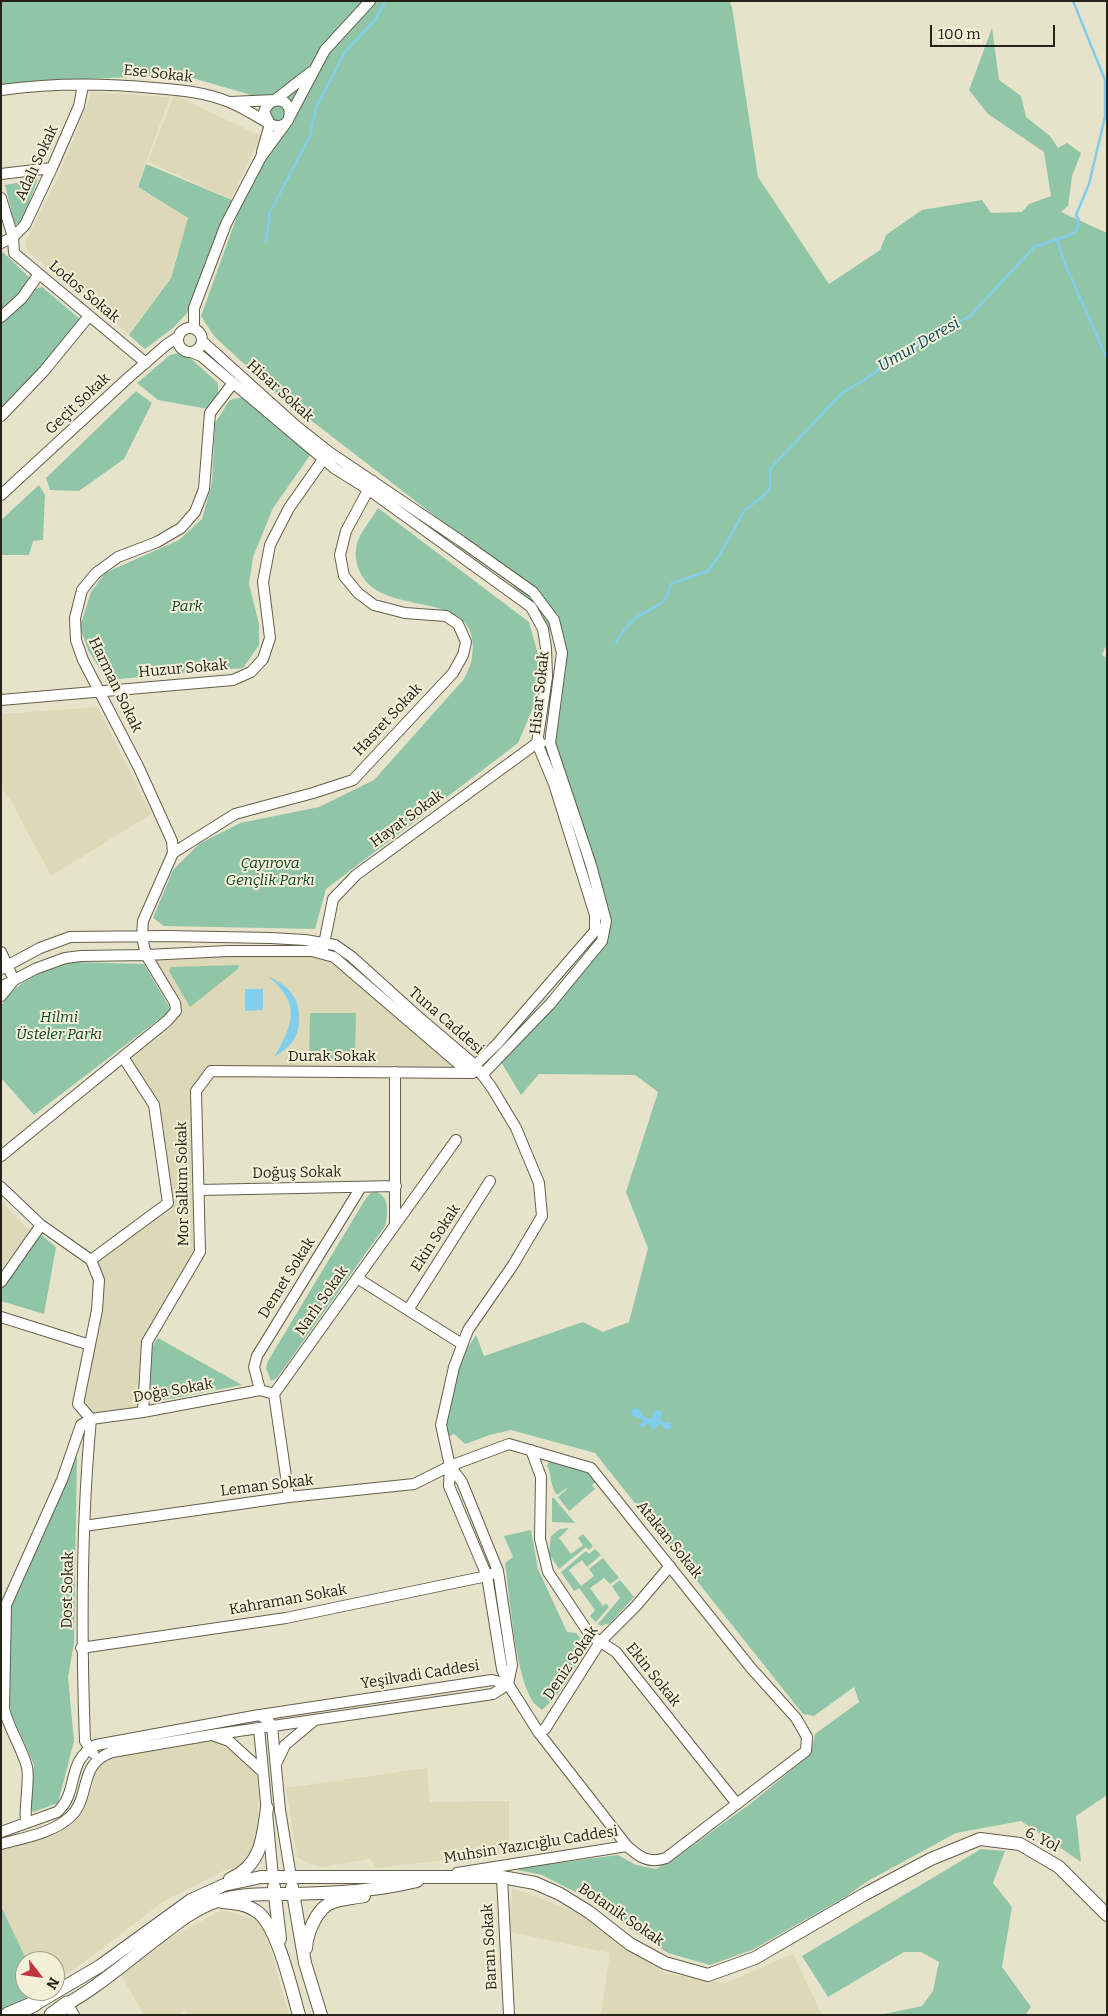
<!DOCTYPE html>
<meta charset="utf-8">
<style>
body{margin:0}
#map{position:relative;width:1108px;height:2016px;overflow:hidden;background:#e7e3cb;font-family:Bitter,serif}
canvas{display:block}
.frame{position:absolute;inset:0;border:2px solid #242219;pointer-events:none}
.north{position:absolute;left:15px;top:1951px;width:50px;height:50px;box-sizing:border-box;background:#f4f0d8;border:1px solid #a19e8c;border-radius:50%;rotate:120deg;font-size:14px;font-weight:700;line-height:20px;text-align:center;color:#242219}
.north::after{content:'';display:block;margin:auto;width:18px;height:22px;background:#c33340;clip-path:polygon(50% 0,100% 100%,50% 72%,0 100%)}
.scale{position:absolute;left:930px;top:25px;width:125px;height:22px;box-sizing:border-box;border:2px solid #242219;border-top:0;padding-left:6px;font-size:15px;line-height:18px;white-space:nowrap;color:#242219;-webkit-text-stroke:4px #f4f0d8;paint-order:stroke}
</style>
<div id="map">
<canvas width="1108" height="2016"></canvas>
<div class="frame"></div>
<div class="north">N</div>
<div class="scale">100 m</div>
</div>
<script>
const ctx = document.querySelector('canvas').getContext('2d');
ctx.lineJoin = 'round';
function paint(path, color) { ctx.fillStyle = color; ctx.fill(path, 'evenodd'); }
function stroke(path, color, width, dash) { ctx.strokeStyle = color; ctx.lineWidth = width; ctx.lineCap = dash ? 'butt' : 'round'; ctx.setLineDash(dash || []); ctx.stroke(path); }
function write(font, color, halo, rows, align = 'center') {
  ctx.font = font + ' Bitter,serif'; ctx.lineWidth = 4; ctx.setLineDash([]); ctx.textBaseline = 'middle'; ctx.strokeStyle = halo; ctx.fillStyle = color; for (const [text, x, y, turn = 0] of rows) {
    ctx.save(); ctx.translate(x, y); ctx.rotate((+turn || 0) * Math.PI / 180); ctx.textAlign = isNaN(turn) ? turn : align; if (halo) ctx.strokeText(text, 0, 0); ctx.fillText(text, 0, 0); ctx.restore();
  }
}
const built = new Path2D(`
 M92 92 170 97 137 187 188 219 170 278 129 334 28 252 25 243 62 168Z
 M174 95 261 136 231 199 148 162Z
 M98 707 151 814 51 876 10 799 1 789V714Z
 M230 950 335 957 470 1073 212 1072 197 1092 200 1252 147 1341 143 1412 91 1420 78 1404 100 1279 91 1260 168 1203 154 1105 122 1058 176 1010 144 954Z
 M1 1201 30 1231 1 1270Z
 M213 1741 231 1750 256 1773 259 1793 258 1828 254 1854 242 1867 233 1871 227 1869 164 1901 72 1971 55 1980V1961H27L1 1906V1848L72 1824 91 1793 96 1768 110 1756Z
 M427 1768 430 1802 509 1801V1853L377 1868 370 1859 321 1867 309 1864 297 1857 286 1788Z
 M512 1889 528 1893 581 1915 612 1939 665 1973 725 1983 793 1954 822 2015H601L610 1953 510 1932Z
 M222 1910 258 1920 267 1937 289 2015H187L184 2011 178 2015H144L121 1975 164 1941Z`);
const green = new Path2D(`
 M1 1H729L732 7 758 177 829 284 880 250 886 235 922 210 982 200 991 213 1022 212 1029 204 1051 196 1044 152 988 114 969 90 992 28 999 80 1021 96 1026 117 1050 136 1058 148 1067 143 1081 153 1072 176 1068 206 1061 212 1107 233V643L1102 655 1107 658V1795L1076 1816 1081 1862 1021 1821 956 1833 866 1882 847 1896 752 1950 710 1965 668 1953 636 1933 593 1901 542 1875 513 1869 618 1855 636 1865 656 1869 674 1859 750 1804 811 1754 815 1734 859 1702 854 1687 814 1716 803 1714 595 1453 511 1430 490 1435 465 1444 454 1434 450 1436 445 1425 459 1362 476 1335 484 1356 583 1322 603 1332 629 1322 648 1248 626 1192 658 1092 635 1075 539 1074 521 1095 501 1062 603 943 606 920 550 741 558 640 492 560 273 391 214 336 201 316 241 205 274 135 272 122 248 94 182 75 83 79 1 88Z
 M146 164 232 200 206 260 187 313 173 328 145 349 129 335 171 278 188 218 138 187Z
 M38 179 22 222 15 224 5 185Z
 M1 253H4L31 279 19 297 1 313Z
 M42 287 80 319 42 368 1 409V323L35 289Z
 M178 353 188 356 218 383V394L208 409 158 400 137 383 170 355Z
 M136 391 152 403 124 459 79 491 50 490 46 478Z
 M243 397 311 454 273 508 253 557 249 584 259 624V645L243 668 107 680 88 650 80 627 91 592 105 573 179 540 202 519 212 483 215 423 230 400Z
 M39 485 45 495 43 540 33 541 29 555H1V520Z
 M378 508 529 622 539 658 536 701 518 743 326 889 315 929 164 926 153 918 173 870 199 844 240 823 319 807 374 780 464 679C467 672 471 665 472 658 484 585 384 620 361 574 356 564 354 555 357 544 360 532 372 519 378 508Z
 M72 962 144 964 171 1010 34 1115 1 1078V1006C18 978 43 972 72 962Z
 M239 965 238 969 190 1007 169 971 171 967Z
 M310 1013H356L355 1059H309Z
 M376 1192C390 1196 388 1215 385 1226L277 1378 271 1381 266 1368 268 1361 366 1198 371 1193Z
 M40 1234 56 1247 44 1314 1 1301V1290Z
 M158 1338 242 1385 158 1401 151 1396C151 1378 145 1352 158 1338Z
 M77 1455 74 1643 68 1677 74 1741 58 1803 33 1812 30 1807 34 1765 12 1715 9 1701 10 1607Z
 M552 1457 585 1467 598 1480 592 1485 595 1489 569 1511 558 1497 567 1489V1488L557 1495C550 1487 552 1475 547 1465Z
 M552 1498H554L575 1523 552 1522Z
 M569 1528 559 1538 571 1554 583 1545 578 1538 583 1534 593 1546 589 1550 586 1547 559 1569 549 1554 551 1536 560 1529Z
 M531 1530 538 1569 567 1632 576 1633 586 1645C576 1669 562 1693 542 1710 539 1707 535 1705 533 1702 515 1675 510 1598 505 1563L513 1557 504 1536Z
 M595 1549 601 1555 587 1567 582 1560 569 1570 581 1586 594 1576 589 1569 603 1558 619 1578 610 1584 604 1578 590 1588 603 1606 606 1603 609 1607 596 1622 590 1616 595 1610 579 1588 574 1591 561 1572 586 1551 589 1554Z
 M620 1580 634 1597 610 1623 601 1626 598 1624 620 1598 612 1586Z
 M981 1849 1005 1851 993 1883 1012 1907 1002 1967 1031 2007 1025 2015H880L922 2006 933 1991 939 1962 921 1952H904L828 1997 802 1956Z
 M1 1906 27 1961H25V1991H40L1 2011Z`);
const water = new Path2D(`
 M268 976C287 985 301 998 299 1020 299 1028 297 1036 292 1042 287 1049 280 1053 274 1057 294 1024 301 1003 268 976Z
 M245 989H263V1010L245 1011Z
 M636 1408 639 1409 643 1416 649 1419 651 1418 655 1411 660 1410 662 1414 661 1420 664 1423 669 1422 672 1427 668 1430 658 1424 656 1428 653 1429 648 1423 642 1428 640 1426 643 1420 633 1416 631 1413 632 1410Z`);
const stream = new Path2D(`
 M1057 240 1063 259 1107 359
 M266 242 270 212 310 136 316 108 345 52 376 19 385 1
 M616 642C621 635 626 626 633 620 650 606 665 610 671 584L708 571 717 559 745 510 763 496 770 488V469L842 393 872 375 896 356 970 316 1034 247 1070 235 1077 230 1079 220 1076 215 1089 184 1105 117V80L1073 1`);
const minor = new Path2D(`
 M1 90C52 83 103 83 154 88 180 90 205 92 229 102 243 107 257 117 270 124 295 135 296 95 274 101 268 103 266 107 264 112L270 124
 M230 102 275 100 311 72
 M290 116 325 50 370 1
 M262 152 270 124
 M1 174 52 168
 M1 198 13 237 14 253 146 363
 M1 243 13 237 25 225 52 168 79 106 83 85
 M1 317 22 298 39 274
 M178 340a12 12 0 1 1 24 0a12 12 0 1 1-24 0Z
 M194 328V308L226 224 261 157 286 123
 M203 342 295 425 329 452 461 541 533 592 554 620 562 653 550 743 591 865 606 921 602 941 551 1003 482 1075
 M191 352 201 356 334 468 369 490 531 607 543 629 546 648 547 677 537 743 554 784 595 915V931L497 1044 468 1072
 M1 416 44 371 89 316
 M1 495 128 378 166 345 178 337
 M1 700 233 680 251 672 263 659 270 638 263 582 270 545 289 508 327 454
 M173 853 172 841 139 768 83 660 76 640 75 618 82 590 96 573 118 557 157 542 181 528 195 512 204 489 210 413 233 383
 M323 949 333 899 356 875 537 743H541
 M1 952 14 980 1 996
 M1 969 40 948 70 937 167 936 271 938 305 940 335 945 352 957 414 1013 475 1065 492 1088 516 1128 539 1183 542 1216 513 1265 468 1330 454 1367 441 1425 450 1466 449 1486 487 1576 502 1669 508 1684 539 1733 627 1846
 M1 987 35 969 65 958 81 956 146 955 229 951H312L334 957 468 1072
 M1 1156 167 1021 176 1011 175 1003 146 955 142 937 143 921 173 853 235 814 313 793 353 780 453 673 463 655 466 642 458 624 446 616 405 613 374 605 358 593 344 576 340 555 346 531 373 481
 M1 1187 41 1225 91 1260 99 1280 97 1310 78 1404 91 1419
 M199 1190 396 1186
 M395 1224V1072
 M91 1260 168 1203 154 1105 123 1057
 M357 1278 462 1344
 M1 1282 41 1225
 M408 1310 490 1181
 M1 1317 90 1345
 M260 1390 254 1367 257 1356 361 1187
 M143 1412 147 1342 200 1252 196 1091 211 1071 473 1073
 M91 1419C81 1526 81 1634 85 1741L93 1753
 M531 1450 541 1477 540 1539 548 1572 590 1635 616 1652 737 1804
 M450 1466 462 1482 498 1571 512 1665 508 1684
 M289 1497 274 1394 456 1140
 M84 1526 289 1497 414 1484 450 1466 509 1444 591 1468 751 1668 796 1718 807 1737 806 1751 666 1858C649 1864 639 1857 627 1846L457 1873
 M81 1648 286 1618 487 1576 498 1571
 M260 1715 492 1680 508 1684
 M259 1728 273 1877
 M539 1733 545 1729 600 1642 636 1606 670 1566
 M215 1736 229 1741 263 1772
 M276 1764 285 1745 315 1720
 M26 1823C24 1806 30 1780 27 1767 22 1748 9 1729 4 1709L6 1605 62 1480 81 1425 91 1419 143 1412 260 1390 274 1394
 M1 1832 57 1812C80 1792 65 1761 96 1745L259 1715 268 1720 272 1726 280 1810 291 1877
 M1 1844C23 1838 53 1833 70 1817 92 1797 77 1764 112 1752L211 1735 493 1694 508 1684
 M502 1877 509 2015
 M67 2004 74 2015`);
const major = new Path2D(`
 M230 1879C261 1866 263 1838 267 1808
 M274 1887 280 1939
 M292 1887 305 1963 321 2015
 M222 1902C234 1903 246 1904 256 1911 277 1923 292 1991 299 2015
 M306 1948C307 1933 317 1907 333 1902 342 1899 354 1898 364 1896
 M60 2008C96 1989 127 1961 159 1937 177 1923 196 1908 217 1901 243 1893 266 1894 293 1894 334 1893 377 1891 417 1881
 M27 2009 100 1966 191 1900 224 1885 261 1877H502L535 1883 560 1894 589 1912 630 1944 665 1963 708 1975 755 1958 865 1894 931 1859 980 1839 1020 1844 1059 1867 1107 1915`);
const highway = new Path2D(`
 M8 2015 34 2004
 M52 2015 67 2004`);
const streetNames = [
 ["Ese Sokak",158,74,6],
 ["Adalı Sokak",37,163,-65],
 ["Lodos Sokak",84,292,40],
 ["Hisar Sokak",280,391,42],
 ["Geçit Sokak",78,404,-43],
 ["Huzur Sokak",183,669,-5],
 ["Harman Sokak",115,685,64],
 ["Hisar Sokak",540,693,-84],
 ["Hasret Sokak",388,720,-47],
 ["Hayat Sokak",407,819,-36],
 ["Tuna Caddesi",446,1021,41],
 ["Durak Sokak",332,1057],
 ["Doğuş Sokak",297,1173,-1],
 ["Mor Salkım Sokak",183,1184,-91],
 ["Ekin Sokak",436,1238,-57],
 ["Demet Sokak",287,1278,-58],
 ["Narlı Sokak",322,1301,-55],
 ["Doğa Sokak",173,1391,-10],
 ["Leman Sokak",267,1486,-7],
 ["Atakan Sokak",669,1540,51],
 ["Dost Sokak",68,1590,-89],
 ["Kahraman Sokak",288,1600,-10],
 ["Deniz Sokak",571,1663,-56],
 ["Yeşilvadi Caddesi",420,1675,-9],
 ["Ekin Sokak",653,1675,51],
 ["6. Yol",1042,1840,27],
 ["Muhsin Yazıcığlu Caddesi",531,1845,-9],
 ["Botanik Sokak",621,1915,34],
 ["Baran Sokak",490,1947,-93]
];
const parkNames = [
 ["Park",187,607],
 ["Çayırova",270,864],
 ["Gençlik Parkı",270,881],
 ["Hilmi",59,1018],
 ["Üsteler Parkı",59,1035]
];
const waterNames = [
 ["Umur Deresi",919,345,-30]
];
paint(built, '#ddd8b8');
paint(green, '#90c6a7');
paint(water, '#81ceec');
stroke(stream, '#81ceec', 2.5);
stroke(minor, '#635f4a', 12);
stroke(major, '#635f4a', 14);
stroke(highway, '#635f4a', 17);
stroke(minor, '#fff', 10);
stroke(major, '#fff', 12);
stroke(highway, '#fff', 15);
write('15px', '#242219', '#f4f0d8', streetNames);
write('italic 15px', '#063f27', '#f4f0d8', parkNames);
write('italic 16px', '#054a5e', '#f4f0d8', waterNames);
</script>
